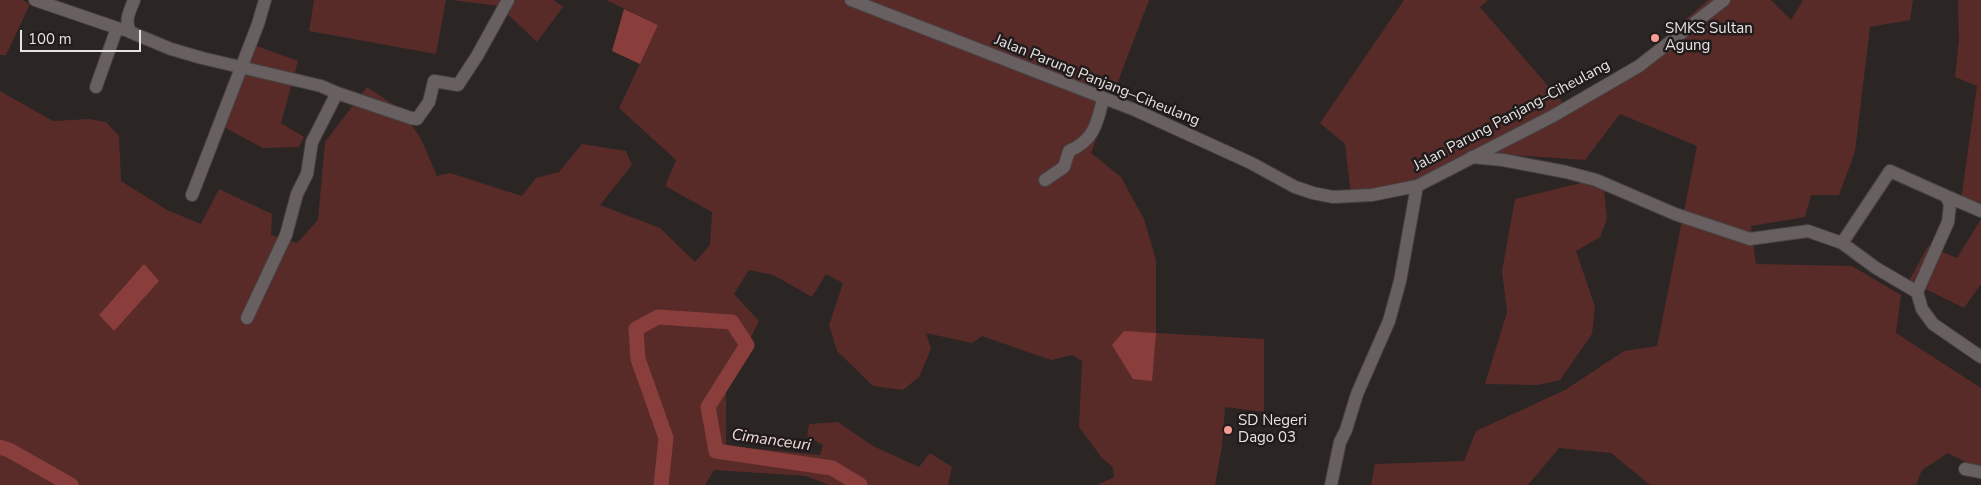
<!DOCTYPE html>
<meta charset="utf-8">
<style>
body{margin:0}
#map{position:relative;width:1981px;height:485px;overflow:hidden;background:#2b2524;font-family:"Nunito Sans",sans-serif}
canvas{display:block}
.scale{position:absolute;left:20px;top:30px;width:121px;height:22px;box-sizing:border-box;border:2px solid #e8e4e3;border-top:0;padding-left:6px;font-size:15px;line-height:18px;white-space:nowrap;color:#e8e4e3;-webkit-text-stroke:4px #211b1b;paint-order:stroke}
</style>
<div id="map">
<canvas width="1981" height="485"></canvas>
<div class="scale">100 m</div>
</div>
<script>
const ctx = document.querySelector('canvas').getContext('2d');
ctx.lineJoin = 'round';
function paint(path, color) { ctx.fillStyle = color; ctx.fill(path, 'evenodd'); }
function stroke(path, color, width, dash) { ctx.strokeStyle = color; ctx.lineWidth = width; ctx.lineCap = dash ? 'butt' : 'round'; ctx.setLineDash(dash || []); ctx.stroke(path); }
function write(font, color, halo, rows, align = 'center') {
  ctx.font = font + ' "Nunito Sans",sans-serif'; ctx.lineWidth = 5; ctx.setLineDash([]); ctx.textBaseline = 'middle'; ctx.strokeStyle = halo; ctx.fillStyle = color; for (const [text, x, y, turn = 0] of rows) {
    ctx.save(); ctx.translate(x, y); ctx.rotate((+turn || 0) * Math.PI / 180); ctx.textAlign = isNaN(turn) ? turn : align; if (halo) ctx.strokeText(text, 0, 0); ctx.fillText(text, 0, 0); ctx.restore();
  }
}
const green = new Path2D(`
 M0 0H22L30 4 6 55H0Z
 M314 0H446L436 54 309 31Z
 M451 0H554L563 7 537 42 499 6Z
 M606 0H1149L1091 153 1121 177 1144 219 1156 260V333L1264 339V412L1225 407 1222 446 1215 485H1097L1114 477 1113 467 1102 458 1079 427 1082 361 1072 355 1051 360 982 336 972 343 926 333 931 349 919 377 903 390 873 386 837 351 829 325 843 283 826 274 812 297 773 275 749 270 734 294 759 321 726 388V446L820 455 823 445 807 436 809 424 838 422 873 446 919 467 930 453 952 467 948 485H829L806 476 714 470 705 485H0V91L53 121 89 119 106 122 119 136 121 181 167 210 201 224 219 189 272 214 271 235 297 243 318 220 325 142 367 87 403 111 422 141 437 176 450 173 522 196 536 178 559 172 582 144 626 151 632 165 600 205 660 228 695 262 710 245 712 212 665 186 676 160 619 108 658 25ZM144 265 115 331H114L99 315Z
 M1404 0H1488L1480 7 1567 108 1652 49 1708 0H1771L1791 20 1803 0H1913L1910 20 1870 27 1855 152 1839 195H1811L1805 217 1751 226 1756 264 1852 266 1901 295 1896 333 1981 388V470L1948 453 1922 470 1916 485H1650L1611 453 1559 448 1528 485H1371L1375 464 1464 461 1476 431 1565 390 1624 351 1657 346 1697 146 1620 114 1585 160 1483 153 1421 186 1351 195 1345 144 1320 123Z
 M1958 0H1981V209L1961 200 1977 86 1955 77 1959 41Z
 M251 44 298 61 281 123 304 137 299 147 263 148 220 125 229 80Z
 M1585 182 1604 190 1607 219 1600 237 1576 251 1595 307 1592 334 1560 380 1538 385 1485 384 1507 312 1502 271 1515 199Z
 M1981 219V284L1964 308 1909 281 1928 246 1957 258Z`);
const water = new Path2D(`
 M624 9 658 25 640 64 612 51Z
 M144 264 159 281 114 331 99 315Z
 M1124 331 1156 333 1152 381 1133 379 1112 345Z`);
const river = new Path2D(`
 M0 447 9 450 71 485
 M661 485 666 438 638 359 636 329 658 317 732 322 747 345 708 407 716 451 832 468 860 485`);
const minor = new Path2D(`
 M35 0 117 28
 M134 0C130 11 124 20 130 32L171 49 202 58 321 86 337 93 411 118 417 119 429 102 434 81 458 85 477 56 508 0
 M851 0 1135 110 1251 163 1295 187 1313 193 1333 197 1372 195 1417 186 1553 116 1639 66 1724 0
 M96 87 117 28 125 30
 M1472 157 1503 160 1566 172 1596 180 1675 214 1750 239 1808 231 1842 243 1876 268 1917 292 1922 309 1933 324 1981 357
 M1045 180 1064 167 1069 151C1094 140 1097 124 1103 99
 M192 195 258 24 265 0
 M1946 196 1981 211
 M1842 243 1890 171 1946 196 1950 204 1948 222 1917 292
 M247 318 286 235 297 194 307 174 312 142 337 93
 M1965 469 1981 472
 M1331 485 1340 442 1346 430 1357 394 1389 321 1400 281 1417 186`);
const markers = [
 [1655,38,5,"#f59c96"],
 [1228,430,5,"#f59c96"]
];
const poiNames = [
 ["SMKS Sultan",1665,29],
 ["Agung",1665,46],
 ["SD Negeri",1238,421],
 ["Dago 03",1238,438]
];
const streetNames = [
 ["Jalan Parung Panjang–Ciheulang",1097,81,22],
 ["Jalan Parung Panjang–Ciheulang",1512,116,-28]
];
const waterNames = [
 ["Cimanceuri",771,441,8]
];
paint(green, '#582b29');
paint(water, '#8a3e3c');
stroke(river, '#8a3e3c', 15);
stroke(minor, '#474141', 14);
stroke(minor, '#686060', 12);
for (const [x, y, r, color] of markers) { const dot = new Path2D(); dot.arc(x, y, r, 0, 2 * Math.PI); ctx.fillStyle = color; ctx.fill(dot); stroke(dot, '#211b1b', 2); }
write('15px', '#e8e4e3', '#211b1b', poiNames, 'left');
write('15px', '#e8e4e3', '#211b1b', streetNames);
write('italic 16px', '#f1d9d7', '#211b1b', waterNames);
</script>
